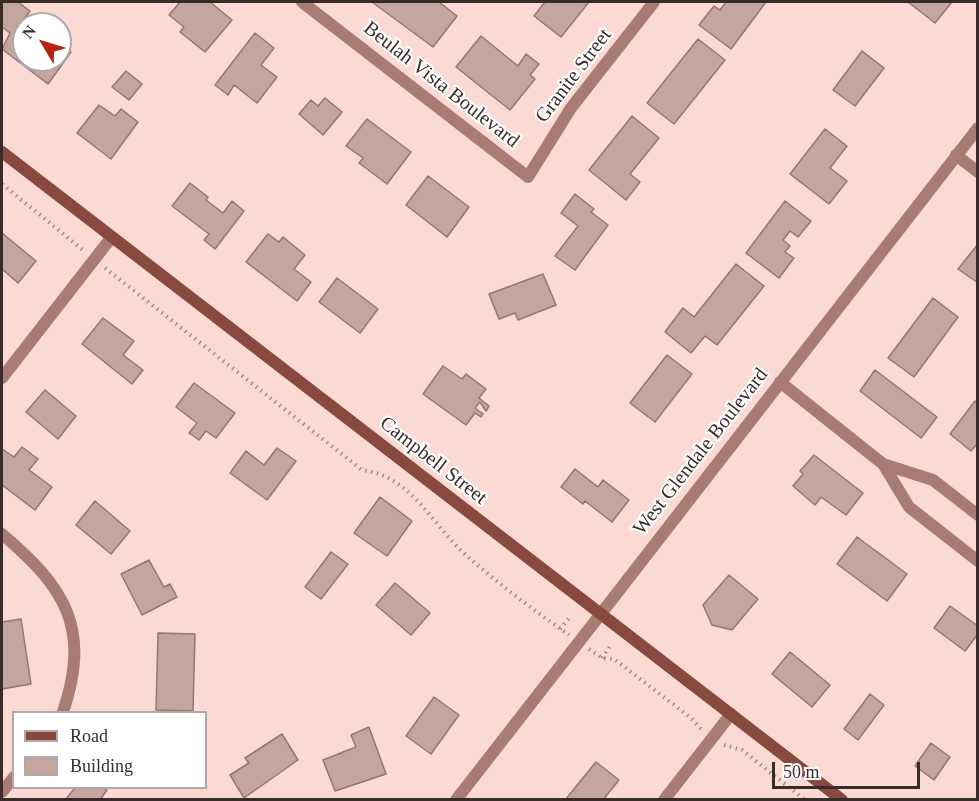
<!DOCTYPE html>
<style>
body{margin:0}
#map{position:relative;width:979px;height:801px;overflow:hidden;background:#fbdad3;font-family:"Times New Roman",serif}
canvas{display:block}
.frame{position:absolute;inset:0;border:3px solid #382b29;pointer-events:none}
.legend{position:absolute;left:12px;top:711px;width:195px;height:78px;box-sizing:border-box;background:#fff;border:2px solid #afaaa9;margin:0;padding:8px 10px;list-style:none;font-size:18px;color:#382b29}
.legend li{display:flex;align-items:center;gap:12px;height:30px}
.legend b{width:30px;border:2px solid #afaaa9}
.north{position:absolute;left:12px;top:12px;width:60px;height:60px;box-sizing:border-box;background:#fff;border:2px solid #afaaa9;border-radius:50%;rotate:308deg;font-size:16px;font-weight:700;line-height:24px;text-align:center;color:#382b29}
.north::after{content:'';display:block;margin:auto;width:21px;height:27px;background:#b32510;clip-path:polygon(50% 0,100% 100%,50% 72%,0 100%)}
.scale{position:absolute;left:772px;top:762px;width:148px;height:27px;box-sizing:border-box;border:3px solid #382b29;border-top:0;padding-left:8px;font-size:18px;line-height:21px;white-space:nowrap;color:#382b29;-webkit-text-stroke:4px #fff;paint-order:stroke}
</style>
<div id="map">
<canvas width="979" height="801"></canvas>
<div class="frame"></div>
<ul class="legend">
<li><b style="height:8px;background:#884a3f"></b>Road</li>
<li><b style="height:16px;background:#c4a59f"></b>Building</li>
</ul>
<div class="north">N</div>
<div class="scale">50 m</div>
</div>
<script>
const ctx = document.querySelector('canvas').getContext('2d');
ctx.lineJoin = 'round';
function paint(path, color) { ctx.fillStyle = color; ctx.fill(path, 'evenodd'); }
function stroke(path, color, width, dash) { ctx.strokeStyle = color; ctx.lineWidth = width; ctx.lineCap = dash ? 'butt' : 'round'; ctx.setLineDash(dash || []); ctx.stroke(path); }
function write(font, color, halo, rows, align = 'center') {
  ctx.font = font + ' "Times New Roman",serif'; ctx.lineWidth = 4.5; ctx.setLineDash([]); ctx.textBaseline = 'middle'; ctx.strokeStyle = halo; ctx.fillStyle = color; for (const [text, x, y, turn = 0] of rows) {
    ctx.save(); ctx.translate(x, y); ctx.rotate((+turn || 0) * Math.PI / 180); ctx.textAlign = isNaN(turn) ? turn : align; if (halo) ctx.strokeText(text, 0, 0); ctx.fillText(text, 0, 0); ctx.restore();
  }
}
const building = new Path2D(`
 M2 2H18L30 11 25 18 34 24H24V60H60V44L71 52 48 84 2 49 10 33 2 27Z
 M180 2H210L232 20 205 52 180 32 184 27 169 15Z
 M372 2H439L457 16 433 47Z
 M545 2H589L561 37 534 16Z
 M726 2H766L731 49 699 25 714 6 720 10Z
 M908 2H952L935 23Z
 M255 33 274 48 261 65 277 77 257 103 234 85 228 95 215 85Z
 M481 36 518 66 526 54 539 64 530 75 535 79 510 110 456 67Z
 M698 39 725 60 674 124 647 103Z
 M862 51 884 68 855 106 833 90Z
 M126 71 142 84 129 100 112 87Z
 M325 98 342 112 323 135 299 114 311 100 318 106Z
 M99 105 115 116 121 109 138 122 111 159 77 133Z
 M632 116 659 138 630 174 640 182 626 200 589 170Z
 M367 119 411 152 387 184 359 163 363 158 346 146Z
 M825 129 847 146 830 168 847 181 829 204 790 174Z
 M428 176 469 207 447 237 406 205Z
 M190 183 208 197 206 200 223 213 232 201 244 211 215 249 204 240 209 234 172 206Z
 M575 194 594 209 591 212 608 225 575 270 555 256 578 226 561 213Z
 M785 201 811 221 798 237 790 231 783 240 790 246 785 252 794 258 779 278 746 253Z
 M2 233 36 261 18 283 2 269Z
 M268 234 279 242 283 237 305 255 294 269 311 282 297 301 246 262Z
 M978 244V283L958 269Z
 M736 264 764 286 717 345 705 336 691 353 665 332 683 308 694 317Z
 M543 274 556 305 518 320 515 313 499 319 489 294Z
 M337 278 378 309 360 333 319 302Z
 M933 298 958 317 914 377 888 358Z
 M103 318 134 341 123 355 143 370 132 384 82 344Z
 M667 355 692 374 655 422 630 403Z
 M443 366 462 379 466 374 486 389 479 398 489 406 486 411 480 402 475 408 483 414 481 417 475 413 466 425 423 394Z
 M875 370 937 417 921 438 860 391Z
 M194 383 235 413 216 438 206 431 199 440 189 433 197 423 176 407Z
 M45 390 76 416 58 439 26 412Z
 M975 401 978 403V443L971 451 950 434Z
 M22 447 38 459 29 470 52 487 35 510 2 485V449L14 457Z
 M277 448 296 461 267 500 230 473 246 451 264 465Z
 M814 455 863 493 846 515 821 497 815 505 793 486 803 474 800 471Z
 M575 469 598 487 603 480 629 500 612 522 585 501 583 504 561 487Z
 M380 497 412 521 387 556 354 533Z
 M95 501 130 531 111 554 76 525Z
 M857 537 907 574 887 601 837 564Z
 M331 552 348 564 321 599 305 587Z
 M149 560 164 587 170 584 177 597 142 615 121 574Z
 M729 575 758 599 732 630 712 625 703 605Z
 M395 583 430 613 411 635 376 605Z
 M950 606 978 626V634L965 651 934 628Z
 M21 619 31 684 2 689V622Z
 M158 633 195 634 193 711 156 710Z
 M790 652 830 685 812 707 772 674Z
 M870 694 884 705 858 740 844 729Z
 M434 697 459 715 431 754 406 736Z
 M369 727 386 774 335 791 323 760 356 747 351 735Z
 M282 734 298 760 244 798 230 775 249 763 245 758Z
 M931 743 950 757 934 780 915 766Z
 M596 762 619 780 603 800H565Z
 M75 788H103L107 790 100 800H65Z`);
const path = new Path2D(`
 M2 184 83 250
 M105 268 362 470C412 476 431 524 466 555 498 584 534 610 569 635
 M560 629 571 616
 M589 649 602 658 614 659 691 718 701 729
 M602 658 610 646
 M724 745 742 750 805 800`);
const minor = new Path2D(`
 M302 2 528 177 571 108 654 2
 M956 155 978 172
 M2 378 111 238
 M780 382 883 464 909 507 978 561
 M883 464 933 480 978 515
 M2 534C66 588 91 629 63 712
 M2 792 14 777
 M456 800 600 615
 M664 800 731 714`);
const tertiary = new Path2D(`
 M600 615 978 128`);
const secondary = new Path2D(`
 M2 152 842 800`);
const streetNames = [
 ["Granite Street",574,76,-53],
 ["Beulah Vista Boulevard",441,85,38],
 ["West Glendale Boulevard",701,452,-52],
 ["Campbell Street",433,461,38]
];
paint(building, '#c4a59f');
stroke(building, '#947771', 1.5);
stroke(path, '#a38b86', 4, [1.5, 4.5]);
stroke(minor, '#a97c73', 12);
stroke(tertiary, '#a97c73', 12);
stroke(secondary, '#884a3f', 12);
write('20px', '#382b29', '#fff', streetNames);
</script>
